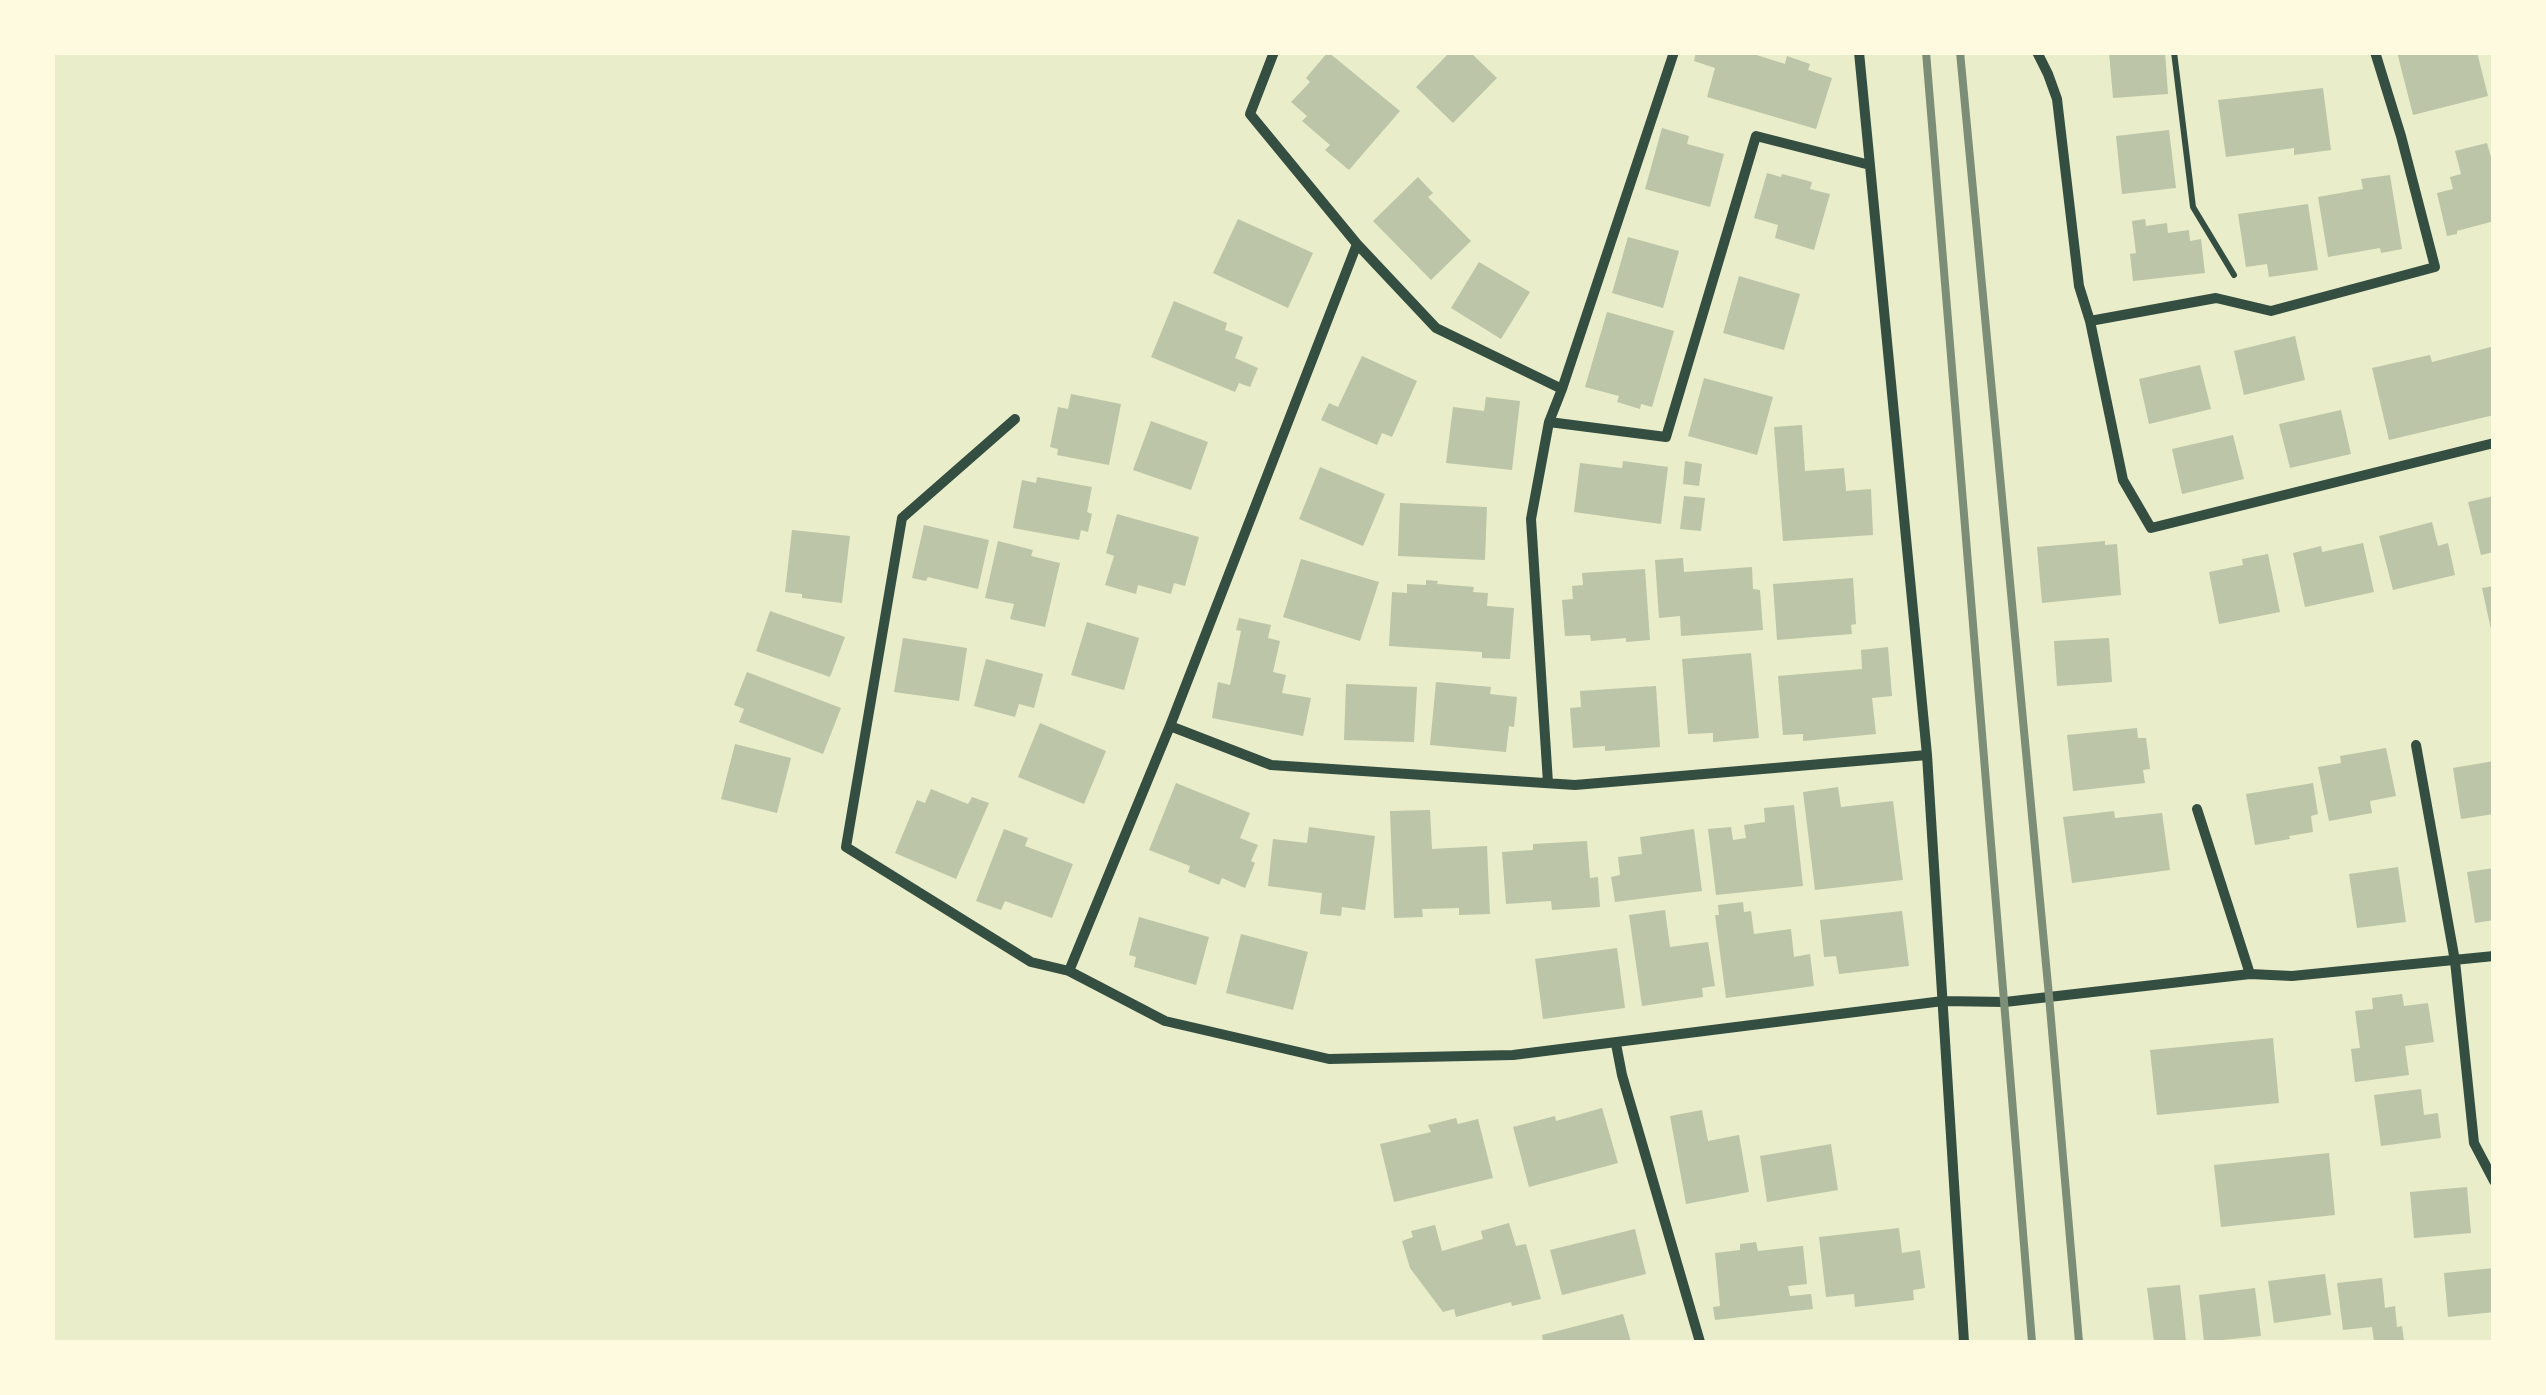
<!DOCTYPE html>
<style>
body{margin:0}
#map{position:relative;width:2546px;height:1395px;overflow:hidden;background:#e9edc9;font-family:Roboto,sans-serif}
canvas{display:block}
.frame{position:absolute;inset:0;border:55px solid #fefae0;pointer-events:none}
</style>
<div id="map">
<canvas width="2546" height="1395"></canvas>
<div class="frame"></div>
</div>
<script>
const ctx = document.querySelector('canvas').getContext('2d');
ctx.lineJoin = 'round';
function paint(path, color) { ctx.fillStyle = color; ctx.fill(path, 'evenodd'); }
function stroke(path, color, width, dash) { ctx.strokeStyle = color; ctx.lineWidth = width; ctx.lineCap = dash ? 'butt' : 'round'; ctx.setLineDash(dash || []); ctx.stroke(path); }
const building = new Path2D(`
 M1328 52 1400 111 1349 170 1325 150 1330 145 1302 121 1307 116 1291 102 1310 82 1306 78Z
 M1450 52H1470L1497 78 1453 123 1416 87Z
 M1696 52H1747L1785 64 1787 56 1810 64 1808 70 1832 78 1816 129 1707 97 1715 68 1694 61Z
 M2109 52H2165L2168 94 2113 98Z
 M2397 52H2477L2488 96 2413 115Z
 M2323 88 2331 150 2294 155V148L2226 157 2218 100Z
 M1662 128 1689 136 1687 144 1724 154 1710 207 1645 189Z
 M2169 130 2176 188 2122 194 2116 136Z
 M2487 143 2494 168V221L2457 231V234L2447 236 2437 193 2453 189 2450 177 2461 174 2455 151Z
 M1767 173 1781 177 1782 174 1812 182 1810 189 1830 194 1814 250 1775 238 1778 225 1754 218Z
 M2390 175 2402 249 2381 253 2380 248 2328 257 2318 197 2363 189 2361 179Z
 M1418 177 1433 193 1428 197 1471 241 1431 280 1373 221Z
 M2308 204 2318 270 2269 277 2267 264 2246 267 2238 214Z
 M1238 219 1313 253 1288 308 1213 273Z
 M2145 219 2146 226 2167 223 2168 233 2189 230 2190 241 2201 239 2205 273 2133 281 2130 254 2136 253 2132 221Z
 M1628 237 1679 251 1663 308 1612 293Z
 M1479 262 1530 292 1501 339 1451 308Z
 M1739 276 1800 294 1784 350 1723 333Z
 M1174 301 1227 323 1225 330 1243 337 1235 358 1258 368 1250 387 1239 383 1235 392 1151 357Z
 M1607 312 1674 331 1652 407 1641 404 1640 409 1617 402 1619 396 1585 387Z
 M2295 336 2305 380 2244 395 2234 351Z
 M2491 347 2494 356V415L2389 440 2372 368 2430 355 2432 362Z
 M1362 356 1417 381 1392 437 1382 433 1377 445 1321 420 1329 403 1338 407Z
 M2200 365 2211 409 2149 424 2139 379Z
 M1704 378 1773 397 1757 455 1688 436Z
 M1071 394 1121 404 1109 465 1057 455 1058 449 1050 447 1058 407 1068 409Z
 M1486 397 1520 401 1512 470 1446 463 1453 407 1484 411Z
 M2341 410 2351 454 2290 468 2279 424Z
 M1151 421 1208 442 1191 490 1133 470Z
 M1802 425 1805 471 1844 468 1846 491 1871 489 1873 535 1783 541 1774 427Z
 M2233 435 2244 479 2182 494 2172 449Z
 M1623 461 1668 467 1661 524 1574 512 1580 463 1622 468Z
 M1685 461 1702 464 1699 486 1683 484Z
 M1320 467 1385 494 1363 546 1299 519Z
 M1037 477 1092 487 1087 512 1092 514 1088 532 1081 530 1079 540 1013 528 1022 480 1036 483Z
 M1684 496 1705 498 1701 531 1680 529Z
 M2494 496V552L2481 555 2468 502Z
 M1400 503 1487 507 1485 560 1398 556Z
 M1117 514 1199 537 1185 586 1174 583 1171 594 1138 585 1136 594 1105 585 1114 556 1106 553Z
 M2432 522 2438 546 2448 543 2455 575 2393 590 2379 536Z
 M924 525 989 540 978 589 928 577 926 581 912 578Z
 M792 530 850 536 842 603 802 598V594L785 592Z
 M998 541 1033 550 1031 556 1060 563 1045 627 1010 619 1014 604 985 598Z
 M2105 541V545L2117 544 2121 595 2042 603 2037 547Z
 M2363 543 2374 592 2305 607 2293 553 2321 546 2322 552Z
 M2268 554 2280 612 2219 624 2209 572 2243 565 2242 559Z
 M1683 558 1684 572 1752 567 1753 589 1760 590 1763 630 1681 636 1680 616 1659 618 1655 560Z
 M1301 559 1379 582 1360 641 1283 617Z
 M1645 569 1650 640 1626 642V638L1591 641 1590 635 1565 636 1562 600 1573 599 1572 586 1583 585 1582 573Z
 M1853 578 1856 624 1851 625 1852 634 1777 640 1773 584Z
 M1426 580 1438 581 1437 584 1474 587 1473 592 1488 593 1487 606 1514 608 1510 659 1482 658V652L1389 646 1392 592 1407 593V584L1426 585Z
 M2494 586V634H2492L2482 588Z
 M770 611 845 637 830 677 756 651Z
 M1239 618 1271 625 1268 638 1280 641 1273 672 1286 675 1282 693 1311 698 1303 736 1212 718 1218 682 1230 685 1241 631 1236 630Z
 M1087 622 1139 638 1124 690 1071 675Z
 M903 638 967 648 959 701 894 692Z
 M2109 638 2112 682 2057 686 2054 641Z
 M1888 647 1892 696 1872 698 1876 734 1803 741V734L1783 735 1778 676 1862 669 1861 650Z
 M1751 653 1759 738 1713 742V733L1688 734 1682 659Z
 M986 659 1043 674 1034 708 1019 704 1015 717 974 706Z
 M747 672 841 708 823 754 739 722 744 709 734 705Z
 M1436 682 1491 687 1490 694 1517 697 1514 727 1509 726 1506 752 1430 745Z
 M1346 684 1417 687 1414 742 1344 740Z
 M1656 686 1660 747 1605 751V746L1573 748 1570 708 1581 707 1580 691Z
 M1040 723 1106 751 1084 804 1018 777Z
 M2137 728 2138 738H2146L2150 769 2143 770 2145 783 2073 791 2067 735Z
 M735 744 791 758 777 813 721 799Z
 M2386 748 2396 796 2370 801 2372 813 2329 821 2318 767 2341 763 2340 756Z
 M2494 761V814L2461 819 2453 768Z
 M1176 783 1250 813 1240 838 1258 845 1251 861 1255 863 1245 888 1222 878 1219 885 1188 872 1190 866 1149 850Z
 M2313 783 2318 814 2311 816 2313 832 2289 836 2290 839 2255 845 2246 794Z
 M1838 787 1841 807 1893 801 1903 880 1815 890 1803 792Z
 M931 789 968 804 972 797 989 803 956 879 895 853 917 800 925 803Z
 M1794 805 1803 886 1716 895 1708 829 1731 827 1733 840 1746 838 1744 825 1765 822 1764 808Z
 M1430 810 1432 849 1487 846 1490 914 1459 915V908L1422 909 1423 917 1394 918 1390 811Z
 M2114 811 2115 818 2162 813 2170 870 2072 883 2063 817Z
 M1309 827 1375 836 1365 910 1342 907 1341 916 1320 914 1322 893 1268 886 1273 839 1307 843Z
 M1004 829 1028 838 1025 846 1073 864 1052 918 1005 901 1001 910 976 901Z
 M1694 829 1702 891 1615 902 1611 877 1620 875 1618 857 1642 854 1640 837Z
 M1587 841 1590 878 1598 877 1600 907 1552 910 1551 901 1506 904 1502 852 1533 850V844Z
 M2398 867 2406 922 2357 928 2349 874Z
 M2494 868V920L2475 923 2467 872Z
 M1743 902 1744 912 1751 911 1754 934 1791 929 1794 957 1810 954 1814 986 1726 998 1715 915H1719L1718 905Z
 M1665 910 1670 947 1708 942 1715 986 1702 988 1703 997 1642 1006 1629 915Z
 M1902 911 1909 966 1839 974 1836 956 1824 957 1820 920Z
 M1139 917 1209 937 1196 985 1134 967 1136 957 1129 955Z
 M1241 934 1308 952 1293 1010 1226 993Z
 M1617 948 1625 1008 1543 1019 1535 959Z
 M2402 994 2404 1006 2428 1003 2434 1042 2405 1046 2409 1075 2355 1082 2351 1049 2360 1048 2355 1011 2373 1009 2372 998Z
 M2273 1038 2279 1103 2157 1115 2150 1050Z
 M2421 1089 2424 1115 2438 1113 2441 1138 2381 1146 2374 1095Z
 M1602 1108 1618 1163 1529 1187 1513 1127 1555 1116 1556 1121Z
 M1702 1110 1708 1141 1739 1135 1749 1192 1686 1204 1670 1116Z
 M1456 1118 1458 1124 1478 1119 1493 1178 1394 1202 1380 1144 1431 1132 1428 1125Z
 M1831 1144 1838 1190 1767 1202 1760 1156Z
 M2329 1153 2335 1215 2221 1227 2214 1165Z
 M2467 1187 2471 1233 2414 1238 2410 1192Z
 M1509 1223 1516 1246 1526 1244 1541 1299 1512 1306 1511 1302 1456 1317 1454 1309 1443 1312 1410 1268 1402 1241 1413 1237 1411 1231 1435 1225 1442 1251 1483 1239 1481 1231Z
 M1899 1228 1902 1253 1920 1250 1925 1288 1913 1290 1914 1300 1855 1307 1854 1294 1826 1297 1819 1237Z
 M1635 1229 1646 1274 1562 1295 1550 1250Z
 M1756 1242 1758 1251 1803 1246 1807 1284 1788 1286 1790 1296 1811 1294 1813 1309 1715 1320 1713 1307 1720 1306 1715 1253 1740 1250V1244Z
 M2494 1268V1312L2448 1317 2444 1273Z
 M2325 1274 2331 1315 2274 1323 2268 1281Z
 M2382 1278 2385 1308 2395 1306 2397 1327 2402 1326 2404 1340 2374 1342 2372 1327 2343 1330 2337 1283Z
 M2180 1285 2186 1341 2154 1342 2147 1288Z
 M2255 1288 2261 1336 2204 1342 2199 1295Z
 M1623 1314 1631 1342H1543L1542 1335Z`);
const path = new Path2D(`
 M2174 52 2193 207 2234 275`);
const minor = new Path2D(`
 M1859 52 1927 755 1964 1342
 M2037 52 2048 74 2057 99 2079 286 2090 321
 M2375 52 2401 136 2435 267 2271 311 2216 298 2090 321 2123 480 2151 528 2494 443
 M1357 244 1436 328 1562 389 1549 422 1531 519 1548 783
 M1562 389 1674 52
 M1015 419 902 518 846 847 1031 962 1069 971 1165 1021 1329 1059 1513 1055 1943 1001 2005 1002 2250 974 2292 976 2494 956
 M1549 422 1666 437 1756 136 1870 165
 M1170 726 1271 765 1575 785 1927 755
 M2416 745 2455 961 2474 1143 2494 1181
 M2197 809 2250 974
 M1069 971 1170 726 1357 244 1250 114 1274 52
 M1616 1044 1622 1075 1700 1342`);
const rail = new Path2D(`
 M1926 52 2032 1342
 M1960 52 2049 996 2079 1342`);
paint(building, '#bcc5a7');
stroke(path, '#344e41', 6);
stroke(minor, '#344e41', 10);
stroke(rail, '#7c8e77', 8);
</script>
